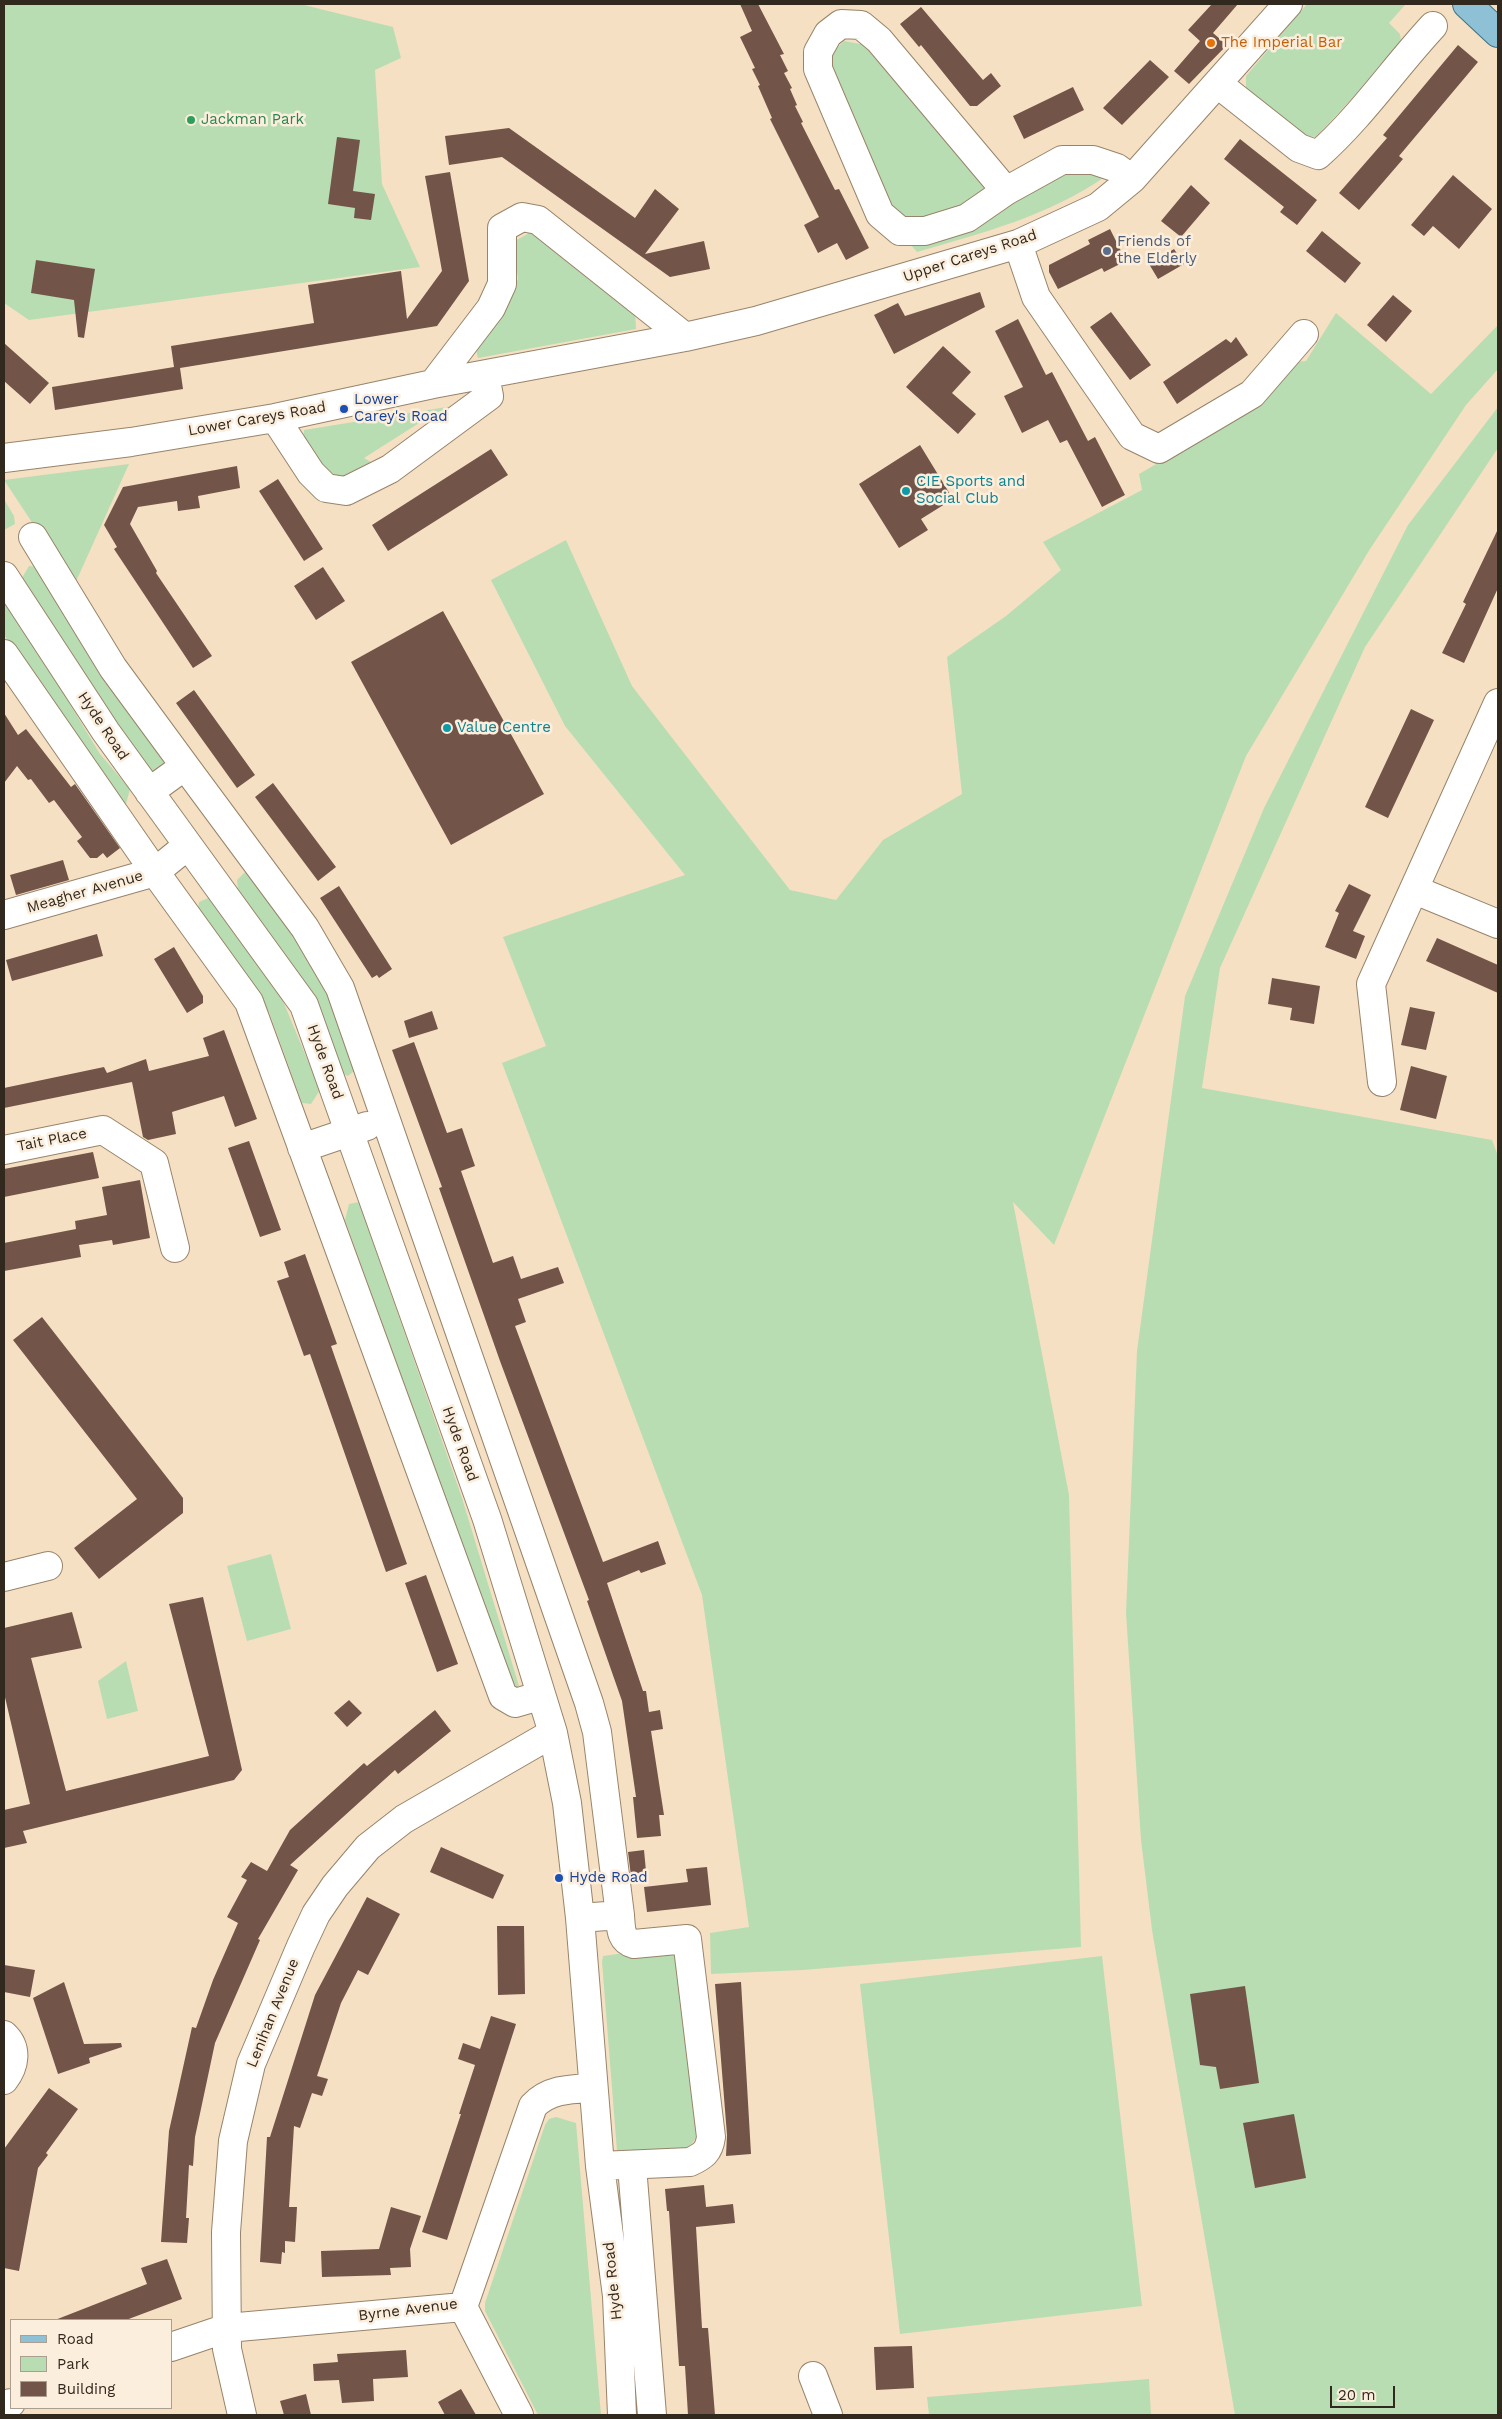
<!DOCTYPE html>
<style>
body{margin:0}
#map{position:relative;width:1502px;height:2419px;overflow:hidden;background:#f6e0c3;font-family:"Work Sans",sans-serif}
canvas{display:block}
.frame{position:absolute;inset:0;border:5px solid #31281e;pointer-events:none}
.legend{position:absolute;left:10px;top:2319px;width:162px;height:90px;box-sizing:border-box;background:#fceedd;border:1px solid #ab9f91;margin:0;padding:6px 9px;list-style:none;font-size:15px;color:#31281e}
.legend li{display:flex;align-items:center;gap:10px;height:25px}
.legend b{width:25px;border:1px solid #ab9f91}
.scale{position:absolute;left:1330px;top:2386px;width:65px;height:22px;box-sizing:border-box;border:2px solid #31281e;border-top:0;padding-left:6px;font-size:15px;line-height:18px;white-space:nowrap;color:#31281e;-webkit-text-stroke:4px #fceedd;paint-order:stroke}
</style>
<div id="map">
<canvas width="1502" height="2419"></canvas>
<div class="frame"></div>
<ul class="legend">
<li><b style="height:6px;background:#8ec1d6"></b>Road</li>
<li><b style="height:14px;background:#b9ddb2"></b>Park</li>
<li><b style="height:14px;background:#735449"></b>Building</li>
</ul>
<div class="scale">20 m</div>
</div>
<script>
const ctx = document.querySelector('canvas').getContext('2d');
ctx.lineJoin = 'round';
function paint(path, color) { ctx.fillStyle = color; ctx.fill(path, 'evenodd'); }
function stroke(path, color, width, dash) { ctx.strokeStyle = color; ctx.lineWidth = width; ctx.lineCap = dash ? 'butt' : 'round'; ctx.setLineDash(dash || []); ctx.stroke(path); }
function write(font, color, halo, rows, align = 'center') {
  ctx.font = font + ' "Work Sans",sans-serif'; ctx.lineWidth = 5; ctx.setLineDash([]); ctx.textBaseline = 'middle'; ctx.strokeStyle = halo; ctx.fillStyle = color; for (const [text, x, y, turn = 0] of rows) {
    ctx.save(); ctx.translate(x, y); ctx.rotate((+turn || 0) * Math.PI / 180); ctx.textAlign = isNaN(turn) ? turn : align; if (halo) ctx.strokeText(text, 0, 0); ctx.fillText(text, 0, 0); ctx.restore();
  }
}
const green = new Path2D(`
 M4 4H300L393 27 401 58 375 70 382 184 420 267 29 320 4 303Z
 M1307 4H1406L1389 23 1400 34 1401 41 1399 48 1316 137 1304 136 1246 90V76Z
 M844 41 866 45 987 186C974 210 935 217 911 225L890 209 832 67 831 54Z
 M1080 170 1106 176C1049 216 982 233 917 252L910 244 1051 177Z
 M531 232 635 311 636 329 478 358 475 346 518 279 513 242Z
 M1336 313 1431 394 1498 325V369L1466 405 1370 549 1246 756 1054 1245 1013 1202 1069 1495 1081 1947 803 1970 711 1974 710 1933 749 1927 702 1595 502 1063 546 1046 503 937 685 875 565 726 491 580 566 540 632 686 790 890 836 900 883 840 962 794 947 657 1006 616 1061 570 1043 542 1142 490 1139 474 1243 414 1291 362 1306 361Z
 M453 406 446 427 427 418 364 458 381 468 332 484 303 444 304 430Z
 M1498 407V448L1365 647 1220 968 1202 1088 1492 1140 1498 1156V2415H1235L1152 1930 1141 1840 1126 1613 1137 1351 1185 996 1264 808 1408 525Z
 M129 464 74 586 4 480Z
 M4 499 14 516 15 524 4 530Z
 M29 566 40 567 163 756 165 770 156 778 144 770 22 578Z
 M4 595 100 754 130 789 126 804 116 801 4 635Z
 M250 867 327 974 359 1067 348 1076 340 1073 308 991 238 890 237 880Z
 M213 896 278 989 320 1090 311 1104 302 1103 269 1012 198 909 199 902Z
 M359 1202 462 1498 519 1686 514 1687 510 1680 345 1220 349 1204Z
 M271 1554 291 1629 247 1641 227 1566Z
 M126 1661 138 1711 107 1719 98 1681Z
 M639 1951 676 1954 686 1980 696 2138 685 2152 621 2155 617 2151 602 1962 603 1956Z
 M1102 1956 1142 2306 900 2334 860 1984Z
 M556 2117 576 2123 601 2415H538L485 2311V2303L545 2125 549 2119Z
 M1149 2379 1151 2415H929L927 2397Z`);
const building = new Path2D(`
 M740 4H758L784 54 780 55 788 71 784 73 792 88 790 89 797 105 795 106 803 122 801 123 835 190 839 189 869 248 846 260 837 243 818 253 804 225 819 217 770 119 772 118 758 86 760 85 752 69 755 68 740 37 752 31Z
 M1212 4H1238L1213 33 1227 45 1189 84 1174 71 1200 41 1188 30Z
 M921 7 983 80 991 73 1001 86 977 106H970L921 45 919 47 900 24Z
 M1458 45 1478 62 1399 156 1403 159 1359 210 1339 193 1387 138 1383 135Z
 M1150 60 1169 77 1122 125 1103 108Z
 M1073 87 1084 110 1024 139 1013 116Z
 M509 128 635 218 655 189 679 209 645 254 704 241 710 269 670 277 502 157 449 165 445 136Z
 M337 137 360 140 353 191 375 194 371 220 354 218 355 208 328 204Z
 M1240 139 1317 200 1297 225 1280 212 1284 207 1224 159Z
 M450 172 469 281 437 326 180 368 183 389 55 410 52 387 174 367 171 346 314 323 308 285 401 271 407 319 442 271 425 176Z
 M1453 175 1492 209 1459 249 1433 226 1424 236 1411 225Z
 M1191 185 1210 203 1181 237 1161 221Z
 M1110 229 1126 261 1104 272 1102 268 1058 289 1049 272V265L1090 244 1088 240Z
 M1322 231 1361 263 1345 283 1306 251Z
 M1174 249 1184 264 1158 279 1149 264Z
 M36 260 95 269 84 338 78 337 74 300 31 293Z
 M980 292 985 307 894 354 874 315 898 303 905 316Z
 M1393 295 1412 311 1386 342 1367 325Z
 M1111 312 1151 365 1130 380 1090 327Z
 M1018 319 1046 375 1052 372 1088 441 1095 437 1125 495 1102 507 1067 440 1060 443 1048 420 1022 433 1004 396 1023 387 995 331Z
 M1236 337 1248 355 1177 404 1163 382 1226 339 1231 343Z
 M4 343 49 383 30 404 4 381Z
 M943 346 971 372 952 393 976 414 958 434 906 387Z
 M920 445 953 499 921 519 928 530 899 548 859 484Z
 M491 449 508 475 388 551 372 525Z
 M237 466 240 488 198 496 200 508 178 511 177 501 138 507 130 524 157 571 156 573 212 656 193 668 114 549 117 547 104 525 123 487Z
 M278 479 323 549 304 561 259 491Z
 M1498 529V588L1464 663 1442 653 1466 604 1463 602Z
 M323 567 345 601 316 620 294 586Z
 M443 611 544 794 451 845 351 662Z
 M194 690 255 775 237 788 176 703Z
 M1411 709 1434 720 1388 818 1365 807Z
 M4 713 18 735 26 729 71 787 75 784 120 848 107 858 103 853 97 858H90L77 841 82 837 54 800 49 803 31 779 28 780 17 766 4 783Z
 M273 783 336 867 318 881 255 797Z
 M63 860 69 880 16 895 10 875Z
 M1349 884 1371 895 1353 931 1365 936 1356 959 1325 947 1339 913 1335 911Z
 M339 886 392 969 379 978 377 975 372 978 320 898Z
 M97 934 103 956 12 981 6 960Z
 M1437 938 1498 965V993L1426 961Z
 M174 947 203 996V1003L187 1013 154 959Z
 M1272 978 1320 986 1314 1024 1290 1020 1292 1008 1268 1004Z
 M1410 1007 1435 1012 1426 1050 1401 1045Z
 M432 1011 438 1029 409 1038 404 1021Z
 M224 1030 257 1119 235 1127 224 1096 172 1112 176 1134 148 1140 143 1137 132 1082 4 1108V1088L104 1067 107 1073 146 1059 149 1071 209 1056 203 1038Z
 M414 1042 447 1133 462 1128 475 1166 461 1171 493 1263 513 1256 521 1279 558 1267 564 1283 518 1299 526 1322 515 1326 603 1562 658 1541 666 1564 641 1573 639 1570 607 1583 643 1691H646L649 1712 660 1710 663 1729 651 1731 664 1815H659L661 1836 637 1838 633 1797H636L622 1701 587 1601 589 1600 500 1361 439 1188 442 1187 392 1050Z
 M1411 1066 1447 1076 1436 1119 1400 1110Z
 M249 1141 281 1230 260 1237 228 1148Z
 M93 1152 99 1178 4 1197V1169Z
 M140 1180 150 1238 113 1245 112 1240 79 1245 81 1257 4 1271V1243L76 1229 75 1221 107 1215 102 1187Z
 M305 1254 337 1344 331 1346 407 1564 386 1572 310 1354 304 1356 277 1281 289 1277 284 1262Z
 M42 1317 183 1498V1513L99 1579 74 1548 137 1499 13 1340Z
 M426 1575 458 1664 437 1672 405 1583Z
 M203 1597 242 1770 234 1780 23 1831 27 1843 4 1848V1810L30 1804 4 1693V1628L72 1612 82 1648 31 1658 66 1791 209 1756 169 1604Z
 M349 1700 362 1713 347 1727 334 1713Z
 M435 1710 451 1731 398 1774 395 1770 290 1865 298 1870 258 1939 260 1940 215 2043 195 2137 193 2166 189 2165 186 2218H189L187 2243 161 2242 169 2131 192 2027 196 2028 213 1980 238 1923 227 1917 247 1880 241 1877 251 1862 267 1871 290 1830 364 1763 367 1766Z
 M441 1847 504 1875 493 1899 430 1872Z
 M644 1850 647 1882 632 1884 628 1852Z
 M707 1867 711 1905 647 1912 644 1887 688 1882 686 1869Z
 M367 1897 400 1914 368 1975 358 1970 341 2003 317 2076 328 2079 322 2096 312 2093 300 2128 294 2126 289 2207H297L295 2242 285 2241V2253L282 2252 281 2264 260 2262 267 2137H270L315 1995Z
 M497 1926H524L525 1994 498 1995Z
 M4 1965 35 1970 30 1997 4 1992Z
 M64 1982 84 2044 121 2043 122 2047 89 2058 90 2063 58 2074 33 1998Z
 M741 1982 751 2154 726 2156 727 2135 715 1984Z
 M1245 1986 1259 2083 1220 2089 1216 2067 1200 2065 1190 1994Z
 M491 2016 516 2024 447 2240 422 2232 461 2114H459L475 2065 458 2059 463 2043 480 2049Z
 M49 2088 78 2109 46 2153 48 2155 38 2168 19 2271 4 2268V2149Z
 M1294 2114 1306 2178 1255 2188 1243 2123Z
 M704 2185 706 2207 733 2204 735 2223 696 2227 702 2328H708L715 2415H688L685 2366H679L669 2211H667L665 2189Z
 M391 2207 421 2216 410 2249 411 2267 390 2268 391 2275 322 2277 321 2251 379 2249Z
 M167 2259 182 2299 126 2320H55L147 2284 141 2268Z
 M912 2346 914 2388 876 2390 874 2347Z
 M406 2350 408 2377 373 2379 374 2401 342 2403 339 2380 314 2381 313 2364 338 2362 337 2354Z
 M461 2389 476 2415H445L438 2402Z
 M306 2394 311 2415H284L280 2401Z`);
const minor = new Path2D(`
 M1218 84 1299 148 1318 155C1361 117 1394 68 1433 26
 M1006 191 879 40 861 25 841 24 828 34 818 52V69L880 214 900 231H925L967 218 1006 191 1062 160H1093L1117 168 1132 179
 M1018 244 1036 297 1132 436 1159 449 1252 394 1304 334
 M433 384 491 308 502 284V228L522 217 538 220 685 337
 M275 418 311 473 326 488 346 491 390 469 489 396 485 376
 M4 458 131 442 275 418 433 384 685 337 756 321 1018 244 1098 207 1132 179 1288 4
 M33 537 113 668 185 766 149 792
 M4 576 106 732 304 1005 487 1519 553 1733 567 1803 580 1918 600 2166 617 2296 622 2415
 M4 654 155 872 249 1002 503 1696 515 1703 529 1699
 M185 766 305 928 340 988 589 1703 597 1732 620 1915
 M1415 890 1498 924
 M4 915 155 872 187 846
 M1382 1082 1371 984 1498 703
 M302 1148 367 1126
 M4 1150 103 1130 154 1163 175 1248
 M4 1577 48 1566
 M580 1918 620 1915C621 1928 620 1940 634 1944L687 1939 711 2137C709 2152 703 2156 690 2162L600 2166
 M4 2035C18 2048 15 2066 4 2080
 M632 2166 652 2415
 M463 2307 519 2415
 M171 2347 227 2328 463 2307 533 2106C549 2089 570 2089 592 2088
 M813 2376 828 2415
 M4 2405 11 2403
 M242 2415 227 2349 226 2232 233 2141 251 2064 301 1946 316 1914 335 1886 368 1847 404 1819 553 1733`);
const major = new Path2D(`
 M1467 4 1498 33`);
const markers = [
 [1211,43,5,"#e8710a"],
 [191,120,5,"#2e9e5b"],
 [1107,251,5,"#5c6f8a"],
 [344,409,5,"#1a4fb4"],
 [906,491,5,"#0f9aa8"],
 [447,728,5,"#0f9aa8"],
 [559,1878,5,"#1a4fb4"]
];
const foodNames = [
 ["The Imperial Bar",1221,43]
];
const leisureNames = [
 ["Jackman Park",201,120]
];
const serviceNames = [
 ["Friends of",1117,242],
 ["the Elderly",1117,259]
];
const streetNames = [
 ["Upper Careys Road",970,256,-18],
 ["Lower Careys Road",257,419,-10],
 ["Hyde Road",103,726,56],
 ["Meagher Avenue",85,892,-16],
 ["Hyde Road",325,1062,70],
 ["Tait Place",52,1140,-11],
 ["Hyde Road",460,1444,70],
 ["Lenihan Avenue",273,2013,-68],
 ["Hyde Road",613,2281,-96],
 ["Byrne Avenue",408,2310,-7]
];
const transitNames = [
 ["Lower",354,400],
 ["Carey's Road",354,417],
 ["Hyde Road",569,1878]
];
const cultureNames = [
 ["CIE Sports and",916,482],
 ["Social Club",916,499],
 ["Value Centre",457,728]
];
paint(green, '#b9ddb2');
paint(building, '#735449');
stroke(minor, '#98846a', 30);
stroke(major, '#3d7083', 30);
stroke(minor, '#fff', 28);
stroke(major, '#8ec1d6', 28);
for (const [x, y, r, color] of markers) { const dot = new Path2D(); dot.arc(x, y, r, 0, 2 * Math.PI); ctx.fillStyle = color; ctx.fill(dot); stroke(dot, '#fceedd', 2); }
write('15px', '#c56008', '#fceedd', foodNames, 'left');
write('15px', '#27864d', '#fceedd', leisureNames, 'left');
write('15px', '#4e5e75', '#fceedd', serviceNames, 'left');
write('15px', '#31281e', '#fceedd', streetNames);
write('15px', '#164399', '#fceedd', transitNames, 'left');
write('15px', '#0d838f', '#fceedd', cultureNames, 'left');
</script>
